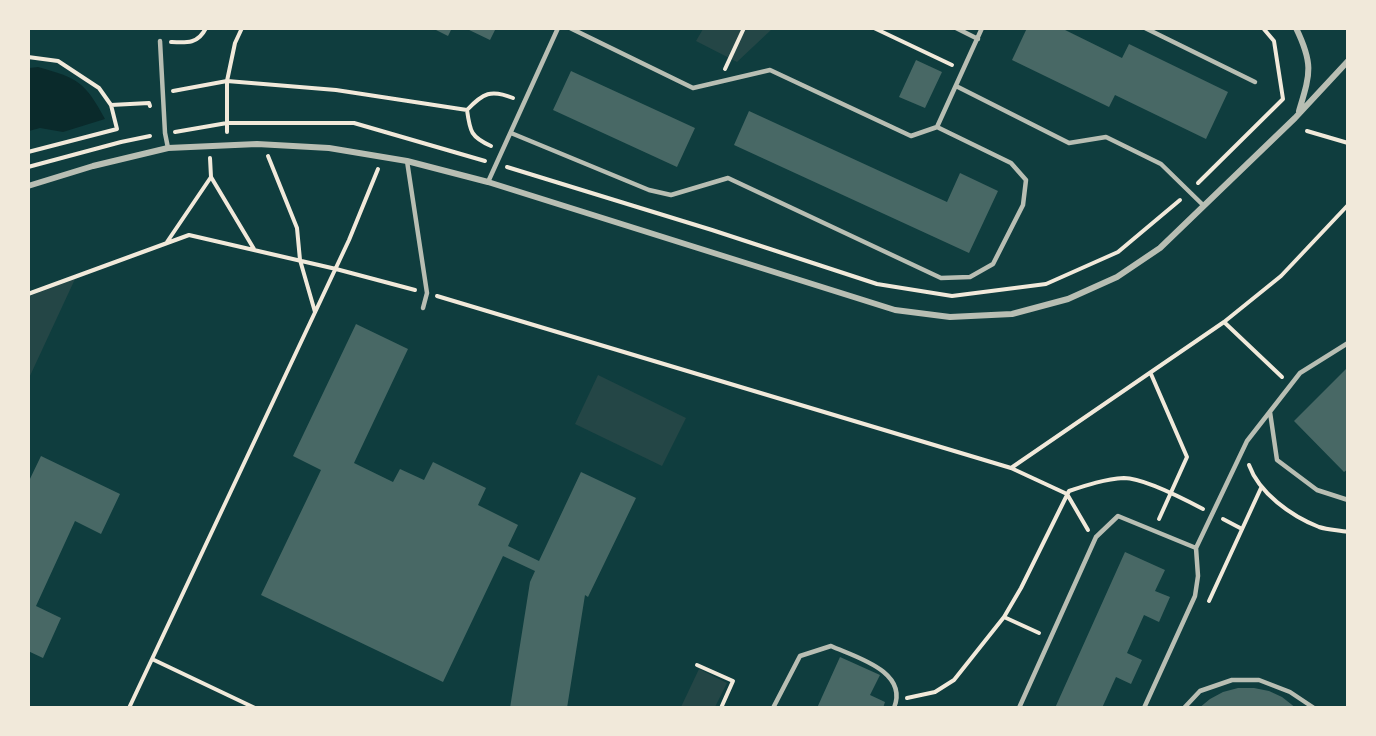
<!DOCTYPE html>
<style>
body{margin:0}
#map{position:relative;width:1376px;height:736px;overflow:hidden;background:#0f3d3e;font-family:Ubuntu,sans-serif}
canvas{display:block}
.frame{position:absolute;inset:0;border:30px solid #f1e9da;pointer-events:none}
</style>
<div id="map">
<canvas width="1376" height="736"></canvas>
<div class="frame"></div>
</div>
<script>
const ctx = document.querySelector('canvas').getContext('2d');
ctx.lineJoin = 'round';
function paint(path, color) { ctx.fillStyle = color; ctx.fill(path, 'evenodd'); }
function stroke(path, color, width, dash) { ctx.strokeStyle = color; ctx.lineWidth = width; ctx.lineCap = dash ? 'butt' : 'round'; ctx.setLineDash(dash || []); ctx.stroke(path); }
const green = new Path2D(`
 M703 29H772L737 62 696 41Z
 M75 279 29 378V296Z
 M598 375 686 418 662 466 575 424Z
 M699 669 727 683 715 707H681Z`);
const water = new Path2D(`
 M38 67C78 78 85 82 105 119L63 132 40 128 29 131V68Z`);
const building = new Path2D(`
 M432 28H452L448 36Z
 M465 28H496L490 40Z
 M1027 28H1061L1122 58 1129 44 1228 92 1206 139 1115 95 1109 107 1012 60Z
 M916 60 942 72 925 108 899 97Z
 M571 71 695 128 677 167 553 110Z
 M749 111 947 202 960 173 998 191 969 253 734 145Z
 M356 324 408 349 354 463 393 482 400 469 424 480 433 462 486 488 478 505 518 525 508 546 539 561 581 472 636 498 588 597 585 595 567 708H510L530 582 535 571 503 556 443 682 261 595 321 470 293 456Z
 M1346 369 1348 371V469L1344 472 1294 421Z
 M41 456 120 494 101 534 75 521 36 606 61 618 43 658 28 651V483Z
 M1125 552 1165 570 1155 591 1170 597 1159 622 1144 615 1127 653 1142 660 1131 684 1116 677 1102 708H1055Z
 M840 657 880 675 870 695 885 702 883 708H817Z
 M1238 688H1254L1269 691 1282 697 1296 708H1199L1210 699 1223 692Z`);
const path = new Path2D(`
 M874 28 952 65
 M171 42C187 43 198 44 206 28
 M28 57 58 61 99 88 111 105 117 129 28 152
 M725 69 744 28
 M173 91 227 81 235 43 242 28
 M111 105 149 103 150 106
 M467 110C483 93 491 89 513 98
 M1307 131 1348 143
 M175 132 227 123H354L485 161
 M227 132V81L336 90 467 110C470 132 471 137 491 146
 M268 156 297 228 300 260 315 312
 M28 167 121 142 150 136
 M507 167 712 230 877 284 952 296 1046 284 1118 252 1180 200
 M211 177 254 249
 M1198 183 1283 99 1274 41 1263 28
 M167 242 211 177 210 158
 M28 294 189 235 336 269 415 290
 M437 296 1011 468 1224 322 1281 276 1348 205
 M1224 322 1282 377
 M1151 374 1187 457 1159 519
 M1249 465C1259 493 1291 516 1319 527 1328 530 1338 530 1348 532
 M1011 468 1067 494 1088 530
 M1223 519 1242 529
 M1209 601 1261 488
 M1004 617 1039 633
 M152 659 255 708
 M697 665 733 681 721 708
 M907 698 935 692 954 680 1004 617 1021 588 1069 491C1087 485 1105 479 1124 478 1143 478 1186 500 1203 509
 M129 708 349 240 378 169`);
const service = new Path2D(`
 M570 28 693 88 770 70 911 136 937 127
 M956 28 978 39
 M1145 28 1255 82
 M160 41 165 133 168 148
 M956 86 1069 143 1106 137 1161 164 1204 206
 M511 133 649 190 671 195 728 178 941 278 970 277 993 264 1023 205 1026 180 1011 163 937 127 982 28
 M407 161 427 293 423 308
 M488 182 558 28
 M1270 412 1277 460 1317 490 1348 500
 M773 708 800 656 831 646C855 657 909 671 894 708
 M1019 708 1096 537 1118 516 1196 548
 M1144 708 1195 596 1198 576 1196 548 1247 441 1300 373 1348 343
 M1184 708 1200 691 1232 680H1259L1290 692 1314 708`);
const minor = new Path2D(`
 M1296 28C1314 65 1310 74 1299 111
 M28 186 93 166 168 148 257 144 329 148 407 161 488 182 895 310 950 317 1012 314 1068 299 1117 277 1160 248 1295 118 1348 61`);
paint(green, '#244646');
paint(water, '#0a2a2b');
paint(building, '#486865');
stroke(path, '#f1e9da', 4);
stroke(service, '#b8beb3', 4.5);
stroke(minor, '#b8beb3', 6);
</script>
